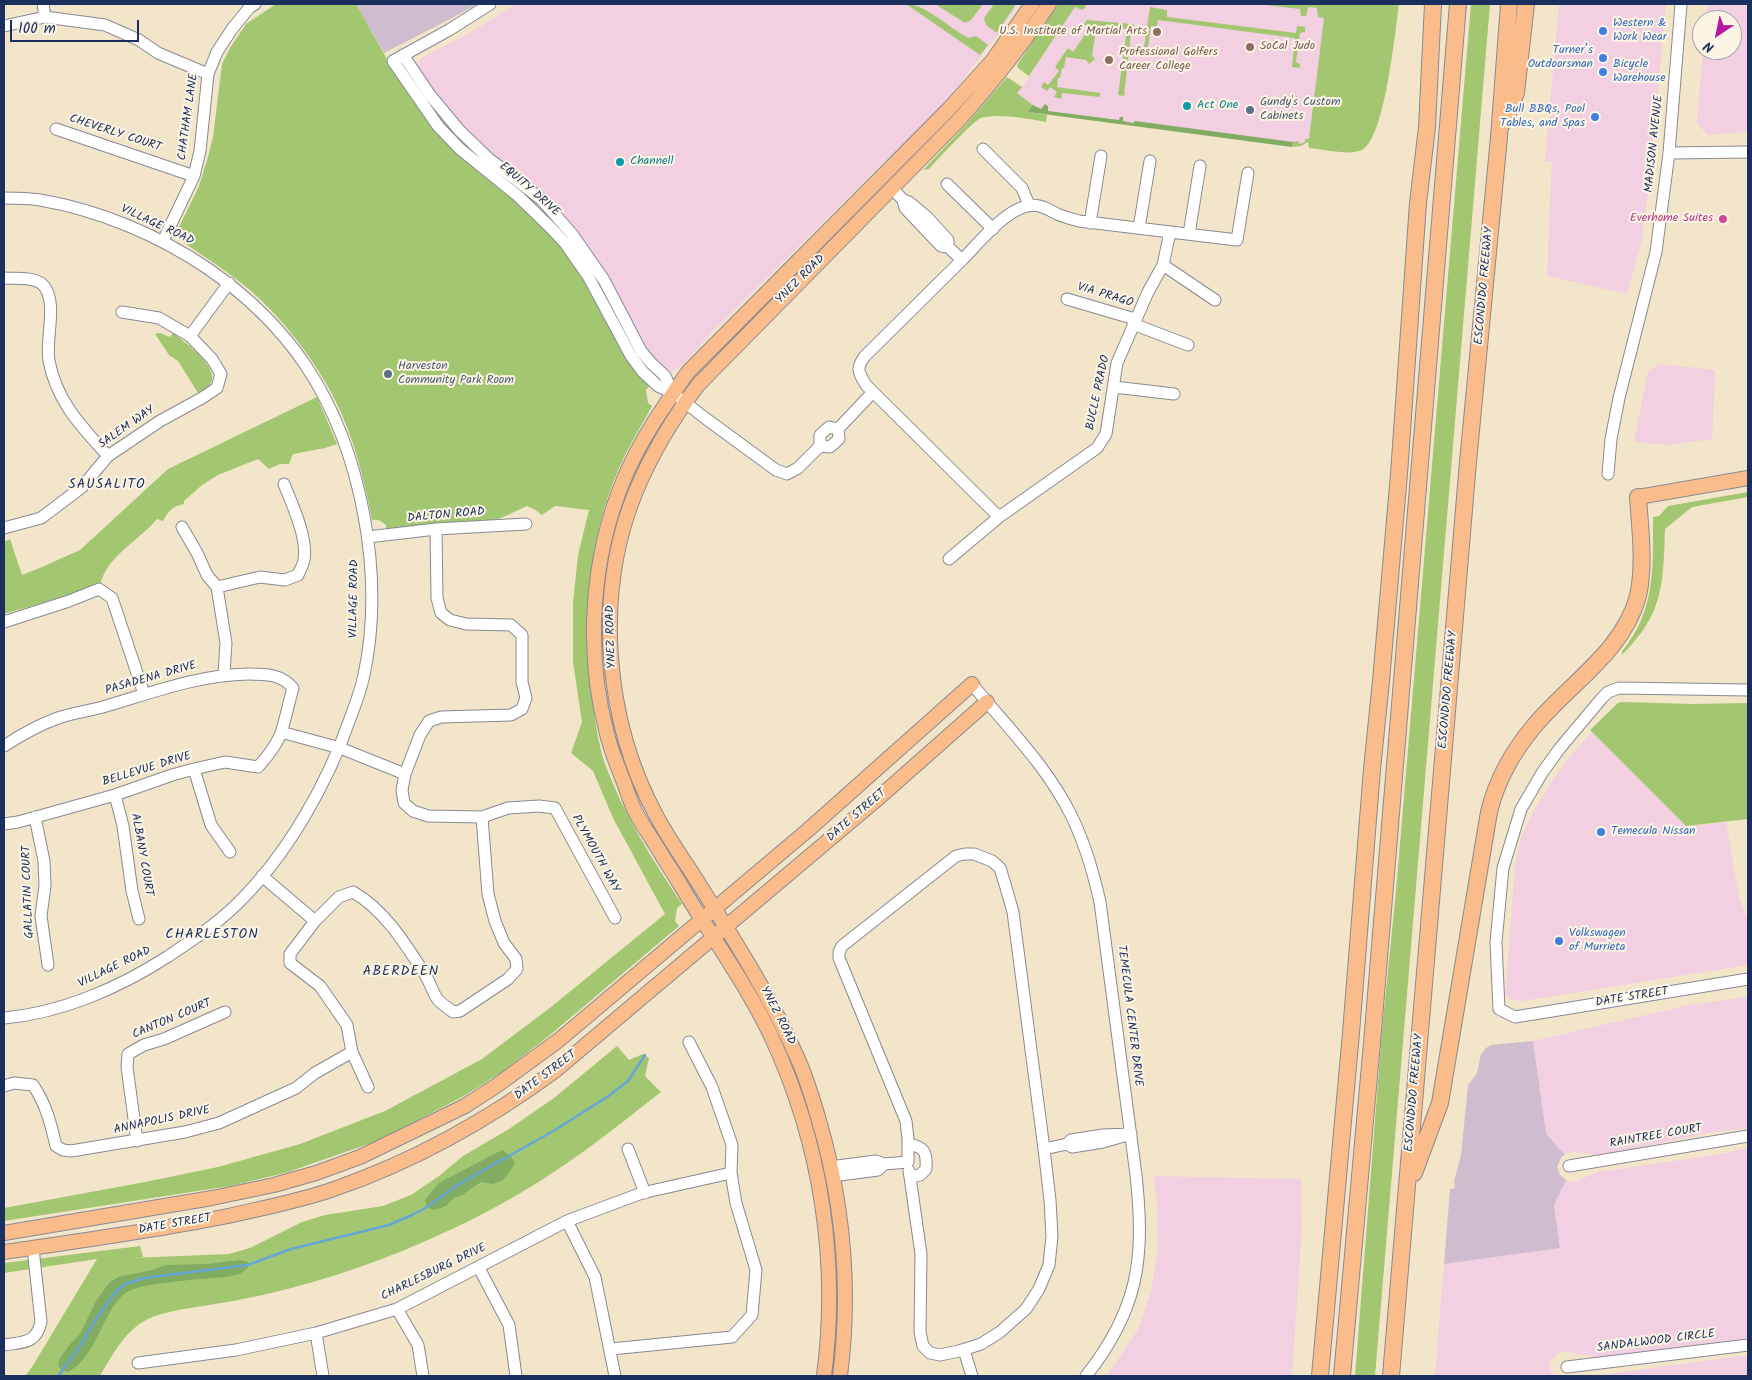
<!DOCTYPE html>
<meta charset="utf-8">
<style>
body{margin:0}
#map{position:relative;width:1752px;height:1380px;overflow:hidden;background:#f3e5c9;font-family:Kalam,sans-serif}
canvas{display:block}
.frame{position:absolute;inset:0;border:5px solid #1b2f5e;pointer-events:none}
.north{position:absolute;left:1692px;top:10px;width:50px;height:50px;box-sizing:border-box;background:#fcf5e5;border:1px solid #a2a6af;border-radius:50%;rotate:214deg;font-size:14px;font-weight:700;line-height:20px;text-align:center;color:#1b2f5e}
.north::after{content:'';display:block;margin:auto;width:18px;height:22px;background:#b5179e;clip-path:polygon(50% 0,100% 100%,50% 72%,0 100%)}
.scale{position:absolute;left:10px;top:20px;width:129px;height:22px;box-sizing:border-box;border:2px solid #1b2f5e;border-top:0;padding-left:6px;font-size:15px;line-height:18px;white-space:nowrap;color:#1b2f5e;-webkit-text-stroke:4px #fcf5e5;paint-order:stroke}
</style>
<div id="map">
<canvas width="1752" height="1380"></canvas>
<div class="frame"></div>
<div class="north">N</div>
<div class="scale">100 m</div>
</div>
<script>
const ctx = document.querySelector('canvas').getContext('2d');
ctx.lineJoin = 'round';
function paint(path, color) { ctx.fillStyle = color; ctx.fill(path, 'evenodd'); }
function stroke(path, color, width, dash) { ctx.strokeStyle = color; ctx.lineWidth = width; ctx.lineCap = dash ? 'butt' : 'round'; ctx.setLineDash(dash || []); ctx.stroke(path); }
function write(font, color, halo, rows, align = 'center') {
  ctx.font = font + ' Kalam,sans-serif'; ctx.lineWidth = 4; ctx.setLineDash([]); ctx.textBaseline = 'middle'; ctx.strokeStyle = halo; ctx.fillStyle = color; for (const [text, x, y, turn = 0] of rows) {
    ctx.save(); ctx.translate(x, y); ctx.rotate((+turn || 0) * Math.PI / 180); ctx.textAlign = isNaN(turn) ? turn : align; if (halo) ctx.strokeText(text, 0, 0); ctx.fillText(text, 0, 0); ctx.restore();
  }
}
const built = new Path2D(`
 M515 4H1019L999 33 941 108 873 173 714 330 680 367 674 371 662 369 639 340 602 269 491 154 469 135 417 70 420 59 480 27Z
 M1077 4H1286L1326 9 1309 142 1301 146H1287L1005 108 1025 83Z
 M1559 4H1666L1651 168 1642 239 1627 294 1547 276 1552 162 1545 161Z
 M1708 4H1748V132L1708 135 1697 123 1703 50H1732V20H1706Z
 M1660 364 1715 370 1712 439 1669 445 1634 442 1648 371Z
 M1592 732 1686 826 1726 822 1739 897 1748 921V965L1522 1001 1512 1000 1505 995 1515 866 1521 838 1534 810 1553 780 1566 761Z
 M1748 997V1128L1708 1133 1602 1155 1574 1152 1565 1154 1559 1149 1546 1133 1533 1041 1689 1005Z
 M1748 1147V1338L1603 1357H1595L1563 1351 1556 1354 1550 1362V1369L1555 1376H1435L1444 1264 1560 1248 1554 1205 1566 1180 1574 1182 1598 1172 1722 1154Z
 M1153 1176 1301 1179 1302 1227 1292 1376H1107L1139 1328 1151 1291 1158 1251 1157 1199Z
 M1748 1355V1376H1594L1623 1372Z`);
const industrial = new Path2D(`
 M356 4H477L454 17 384 53Z
 M1533 1041 1546 1133 1559 1149 1565 1154 1561 1158 1557 1167 1560 1175 1566 1180 1554 1205 1560 1248 1444 1264 1450 1189 1455 1188 1454 1181 1461 1155 1468 1085 1477 1073 1481 1054 1486 1048 1491 1045Z`);
const green = new Path2D(`
 M276 4H356L392 68 427 119 517 200 559 242 587 283 623 354 633 368 650 385 646 390 648 403 652 406C644 422 634 437 626 453 589 528 581 615 592 697 595 720 598 743 605 764 624 815 652 859 682 904L677 908 675 921 679 926 550 1035 502 1072 464 1096 377 1141 285 1173 230 1186 4 1221V1208L145 1182 218 1167 300 1144 385 1111 482 1059 551 1007 665 914 613 818 593 771 571 753 582 722 573 662V603L578 555 589 510 555 506 542 515 534 509 527 506 501 518 490 521 445 522 386 530V525C381 521 379 519 372 520 364 478 353 434 333 396 314 359 283 319 251 291 230 273 206 258 183 242L187 237 184 231 178 229 199 186 208 157 213 137 222 64 230 48 246 24Z
 M906 4C926 4 950 29 969 38L976 36 988 45 980 55Z
 M935 4H983L971 20 965 23Z
 M994 4H1016L997 33 986 25 984 18Z
 M1058 4H1086L1085 8 1082 10 1075 7 1029 76 1018 68 1017 65Z
 M1256 4H1399C1395 32 1385 138 1362 150 1350 156 1322 149 1309 148L1308 142 1301 146 1292 147 1293 142 1298 141 1299 144 1305 142V139H1309L1324 18 1318 17 1317 8 1308 7 1306 16H1301L1300 9Z
 M1471 4H1490L1375 1376H1355L1382 1031 1396 891Z
 M1150 7 1167 10V17L1296 33 1297 26 1305 27V32L1300 33 1296 62 1300 64V68L1292 67 1295 38 1158 20 1157 27 1151 26 1148 47H1144Z
 M1087 20 1132 24 1137 27 1138 33 1131 32 1124 96 1118 95 1127 29 1097 25 1092 55 1095 59 1089 64 1086 60 1066 57 1064 68H1062L1060 78H1058L1057 87 1100 93V97L1062 93 1061 99 1054 97 1057 92 1050 87 1047 91 1041 87 1044 82 1048 85 1059 71 1055 67 1068 48 1073 52 1088 30 1089 28 1084 24Z
 M1007 77 1022 87 1017 93 1033 105 1029 112 1047 115 1046 122C1028 119 1000 113 981 118 974 120 936 161 929 169L923 170 964 127Z
 M160 333 170 337 173 333C183 340 216 365 212 380 210 386 204 390 198 393L178 361 169 355 155 334Z
 M317 397 337 444 325 448 293 454 289 464H280L269 469 258 459 218 475 202 485 184 501V504C173 506 168 511 163 521L157 519C139 541 106 556 100 586L4 614V542L10 539 22 575 42 567 80 550 168 469Z
 M1748 492V497L1692 507 1665 529C1663 584 1664 613 1622 655V651C1656 611 1653 566 1653 517L1659 516 1668 506Z
 M1622 702 1692 704 1748 703V819L1686 826 1590 730 1618 703Z
 M617 1046 629 1060 643 1054 649 1058 645 1076 661 1092C631 1115 601 1140 570 1161 533 1187 493 1210 452 1229 391 1258 328 1280 263 1295 243 1299 223 1303 203 1306 185 1309 165 1311 148 1319 125 1330 112 1356 100 1376H25L32 1367 97 1259 4 1273V1263L140 1246 143 1257 130 1258 229 1254 250 1248 302 1222 325 1215 383 1206 411 1195 439 1176 463 1156 509 1129 554 1098Z`);
const forest = new Path2D(`
 M1045 104 1048 106V111L1119 120 1120 117H1123V121L1133 123 1135 121 1293 142 1292 147 1028 112 1033 105 1041 109Z
 M502 1150 511 1156 515 1164 503 1180 493 1184 481 1182 462 1195 454 1198 446 1206 434 1210 427 1207 425 1200 439 1183Z
 M240 1260 248 1262V1268L240 1274 226 1277C205 1279 143 1282 127 1292 102 1309 99 1355 68 1372L62 1370 58 1366 60 1358 71 1343 80 1334 96 1301 109 1283 118 1277 152 1270 165 1265 206 1264Z`);
const stream = new Path2D(`
 M58 1376 80 1346 95 1321 113 1295 125 1284 144 1278 248 1265 291 1249 389 1225 414 1214 427 1207 459 1184 555 1130 610 1095 628 1081 645 1055`);
const minor = new Path2D(`
 M43 4 45 17
 M490 4 449 30 393 61 438 126 460 149 518 196 551 228 565 243 588 276 631 356 643 372 658 386 673 393 705 418 776 470 787 474 798 468 820 446V435L829 427 838 429 873 392
 M4 26 45 17 105 25 139 40 158 53 208 74
 M403 55 430 95 459 130 488 158 542 200 572 234 604 280 641 351 651 363 665 376 673 393
 M56 129 194 176
 M983 149 1022 188 1029 205
 M1669 153 1748 152
 M947 184 993 229
 M892 188 903 200 909 202 928 218 948 240V247
 M4 198C16 198 28 198 40 200 99 210 158 235 207 268 246 295 280 327 306 366 362 450 385 576 364 675 361 689 356 703 351 716 328 783 287 856 235 906 214 926 191 941 167 957 119 988 61 1013 4 1018
 M903 200 905 208 921 225 941 246 948 247 962 260C979 243 1013 199 1039 206 1045 207 1051 211 1057 214 1064 217 1072 219 1079 221L1237 240 1248 173
 M1090 223 1101 156
 M1139 228 1150 161
 M1189 234 1200 166
 M163 241 194 176 200 151 208 74 217 52 232 29 249 8 255 4
 M962 260 865 356C855 369 859 373 866 385L999 517
 M1163 265 1215 300
 M4 278C15 279 36 276 44 286 58 304 45 339 49 361 57 402 81 426 108 456
 M1067 299 1135 319
 M1133 324 1188 345
 M190 336 229 283
 M1114 387 1174 394
 M820 446 830 447 839 439 838 429
 M1608 474 1611 439 1619 398 1656 252 1669 153 1681 4
 M182 527 197 553 207 575 217 587 226 643 224 674
 M4 528 41 518 82 487 108 456 160 421 202 398 217 388 221 374 212 359 190 336 159 318 122 312
 M436 529 437 598 441 613 450 620 466 624 511 625 522 635V682L526 698 522 709 511 715 441 717 429 721 420 735 405 774 402 790 404 803 413 811 428 816 482 817 508 808 539 806 555 808 615 918
 M368 537 436 529 526 524
 M949 559 999 517 1097 448 1106 434 1117 363 1148 292 1163 265 1170 232
 M217 587 260 577 285 580 298 575C300 570 303 565 304 560 308 538 292 504 284 484
 M4 622 69 601 99 589 112 598 144 694
 M972 684C1006 726 1047 766 1071 815 1085 843 1093 871 1100 902L1136 1175C1145 1258 1139 1309 1086 1376
 M1748 690 1619 688 1608 692 1602 698 1560 748 1542 773 1521 809 1503 868 1496 942 1499 1009 1515 1017 1748 979
 M281 732 340 748 405 774
 M4 746C21 735 38 725 58 718 72 713 88 711 103 707 151 693 197 675 248 674 266 674 281 674 293 688 289 702 286 716 282 730 278 743 267 757 258 767L225 762 194 769 172 775 115 795 18 822 4 824
 M194 769 211 825 230 852
 M115 795 123 826 132 891 139 919
 M35 817 44 861 45 886 41 916 48 965
 M262 876 315 921
 M4 1086 14 1083 33 1085C46 1104 51 1124 56 1146L63 1150 71 1151 185 1132 219 1123 296 1088 315 1073 352 1052
 M368 1087 352 1052 347 1025 320 986 290 963V954L315 921 339 897 353 892C385 910 406 945 426 976 430 983 433 993 438 1000 442 1004 448 1008 453 1012L460 1011 508 979 517 969 516 959 504 943 495 921 488 894 482 817
 M137 1141 127 1067 128 1054 144 1045 164 1039 225 1012
 M908 1144C925 1147 927 1152 926 1169L920 1175 910 1177 909 1171
 M628 1149 645 1193
 M1569 1166 1748 1136
 M830 1167 876 1161 884 1164 908 1162V1139L906 1121 839 958V952L842 946 956 856 965 854H974L992 861 1000 868 1005 884 1013 912 1044 1149 1067 1144 1072 1147 1103 1142 1131 1134 1103 1135 1071 1140 1067 1144
 M832 1176 878 1170 884 1164
 M910 1177 921 1254 920 1332 923 1346 930 1353 940 1355 959 1351 981 1344 1000 1332 1026 1309 1039 1289 1049 1265 1052 1236 1050 1200 1044 1149
 M567 1221 595 1277 615 1376
 M479 1268 509 1325 516 1376
 M397 1309 418 1345 423 1376
 M316 1333 323 1376
 M4 1345C23 1342 36 1344 41 1322L33 1248
 M611 1349 732 1337 752 1315 756 1270 736 1203 731 1173 732 1145 712 1087 689 1042
 M964 1350 972 1376
 M138 1363 236 1350 316 1333 397 1309 567 1221 642 1193 731 1173
 M1567 1367 1748 1345`);
const major = new Path2D(`
 M1638 497 1748 478
 M4 1233 212 1198 274 1185 316 1173 360 1157 465 1106 496 1086 559 1040 808 830 972 684
 M4 1252C78 1241 154 1231 228 1216 263 1208 300 1201 334 1189 415 1161 488 1120 556 1070L875 801 987 702
 M824 1376C839 1261 821 1144 772 1038 753 997 727 959 703 921 689 900 677 878 663 857 654 841 643 827 635 811 630 801 627 790 623 780 617 765 611 750 607 734 585 652 591 557 624 479 640 440 664 406 688 372L948 110 993 60 1032 4
 M840 1376C851 1290 843 1201 818 1117 812 1097 806 1076 797 1057 769 993 731 935 694 876 681 856 668 837 657 817 604 720 594 593 636 491 652 453 673 418 698 385L957 122C991 84 1022 46 1049 4`);
const highway = new Path2D(`
 M1505 121 1516 93 1526 4
 M1414 1173 1440 1103 1489 812C1497 779 1513 751 1535 725 1570 683 1623 652 1638 596 1645 564 1640 528 1638 497
 M1320 1376 1351 1033 1372 769 1381 681 1399 474 1418 203 1427 127 1433 4
 M1342 1376 1372 1043 1458 4
 M1391 1376 1468 462 1499 137 1509 4`);
const markers = [
 [1603,31,5,"#3f7fe0"],
 [1157,32,5,"#8d6e63"],
 [1250,47,5,"#8d6e63"],
 [1603,58,5,"#3f7fe0"],
 [1109,60,5,"#8d6e63"],
 [1603,72,5,"#3f7fe0"],
 [1187,106,5,"#0f9aa8"],
 [1250,110,5,"#5c6f8a"],
 [1595,117,5,"#3f7fe0"],
 [620,162,5,"#0f9aa8"],
 [1723,219,5,"#d1479c"],
 [388,374,5,"#5c6f8a"],
 [1601,832,5,"#3f7fe0"],
 [1559,941,5,"#3f7fe0"]
];
const shopNames = [
 ["Western &",1613,24],
 ["Work Wear",1613,38],
 ["Turner’s",1593,51,"right"],
 ["Outdoorsman",1593,65,"right"],
 ["Bicycle",1613,65],
 ["Warehouse",1613,79],
 ["Bull BBQs, Pool",1585,110,"right"],
 ["Tables, and Spas",1585,124,"right"],
 ["Temecula Nissan",1611,832],
 ["Volkswagen",1569,934],
 ["of Murrieta",1569,948]
];
const educationNames = [
 ["U.S. Institute of Martial Arts",1147,32,"right"],
 ["SoCal Judo",1260,47],
 ["Professional Golfers",1119,53],
 ["Career College",1119,67]
];
const serviceNames = [
 ["Gundy's Custom",1260,103],
 ["Cabinets",1260,117],
 ["Harveston",398,367],
 ["Community Park Room",398,381]
];
const cultureNames = [
 ["Act One",1197,106],
 ["Channell",630,162]
];
const streetNames = [
 ["CHATHAM LANE",189,117,-82],
 ["CHEVERLY COURT",115,134,18],
 ["MADISON AVENUE",1655,144,-84],
 ["EQUITY DRIVE",529,190,41],
 ["VILLAGE ROAD",157,226,25],
 ["YNEZ ROAD",801,280,-45],
 ["ESCONDIDO FREEWAY",1485,286,-85],
 ["VIA PRAGO",1105,296,17],
 ["BUCLE PRADO",1099,393,-78],
 ["SALEM WAY",127,428,-35],
 ["DALTON ROAD",446,516,-5],
 ["VILLAGE ROAD",355,599,-89],
 ["YNEZ ROAD",612,637,-92],
 ["PASADENA DRIVE",151,679,-16],
 ["ESCONDIDO FREEWAY",1449,690,-85],
 ["BELLEVUE DRIVE",147,770,-17],
 ["DATE STREET",857,816,-41],
 ["PLYMOUTH WAY",595,854,61],
 ["ALBANY COURT",141,855,80],
 ["GALLATIN COURT",29,892,-92],
 ["VILLAGE ROAD",115,968,-26],
 ["DATE STREET",1632,998,-9],
 ["YNEZ ROAD",777,1016,63],
 ["TEMECULA CENTER DRIVE",1129,1016,83],
 ["CANTON COURT",172,1020,-23],
 ["DATE STREET",546,1076,-37],
 ["ESCONDIDO FREEWAY",1415,1093,-85],
 ["ANNAPOLIS DRIVE",162,1121,-12],
 ["RAINTREE COURT",1656,1137,-10],
 ["DATE STREET",175,1225,-10],
 ["CHARLESBURG DRIVE",434,1273,-26],
 ["SANDALWOOD CIRCLE",1656,1342,-7]
];
const hotelNames = [
 ["Everhome Suites",1713,219]
];
const neighbourhoodNames = [
 ["SAUSALITO",107,486],
 ["CHARLESTON",212,936],
 ["ABERDEEN",401,973]
];
paint(built, '#f2cfe1');
paint(industrial, '#cfbdcf');
paint(green, '#a3c770');
paint(forest, '#82ac62');
stroke(stream, '#67a6d9', 2.5);
stroke(minor, '#878a94', 13);
stroke(major, '#878a94', 16);
stroke(highway, '#878a94', 18);
stroke(minor, '#fff', 11);
stroke(major, '#fabc8b', 14);
stroke(highway, '#fabc8b', 16);
for (const [x, y, r, color] of markers) { const dot = new Path2D(); dot.arc(x, y, r, 0, 2 * Math.PI); ctx.fillStyle = color; ctx.fill(dot); stroke(dot, '#fcf5e5', 2); }
write('12px', '#366cbe', '#fcf5e5', shopNames, 'left');
write('12px', '#785e54', '#fcf5e5', educationNames, 'left');
write('12px', '#4e5e75', '#fcf5e5', serviceNames, 'left');
write('12px', '#0d838f', '#fcf5e5', cultureNames, 'left');
write('12px', '#1b2f5e', '#fcf5e5', streetNames);
write('12px', '#b23c85', '#fcf5e5', hotelNames, 'right');
ctx.letterSpacing = '1px';
write('14px', '#1b2f5e', '#fcf5e5', neighbourhoodNames);
ctx.letterSpacing = '0px';
</script>
